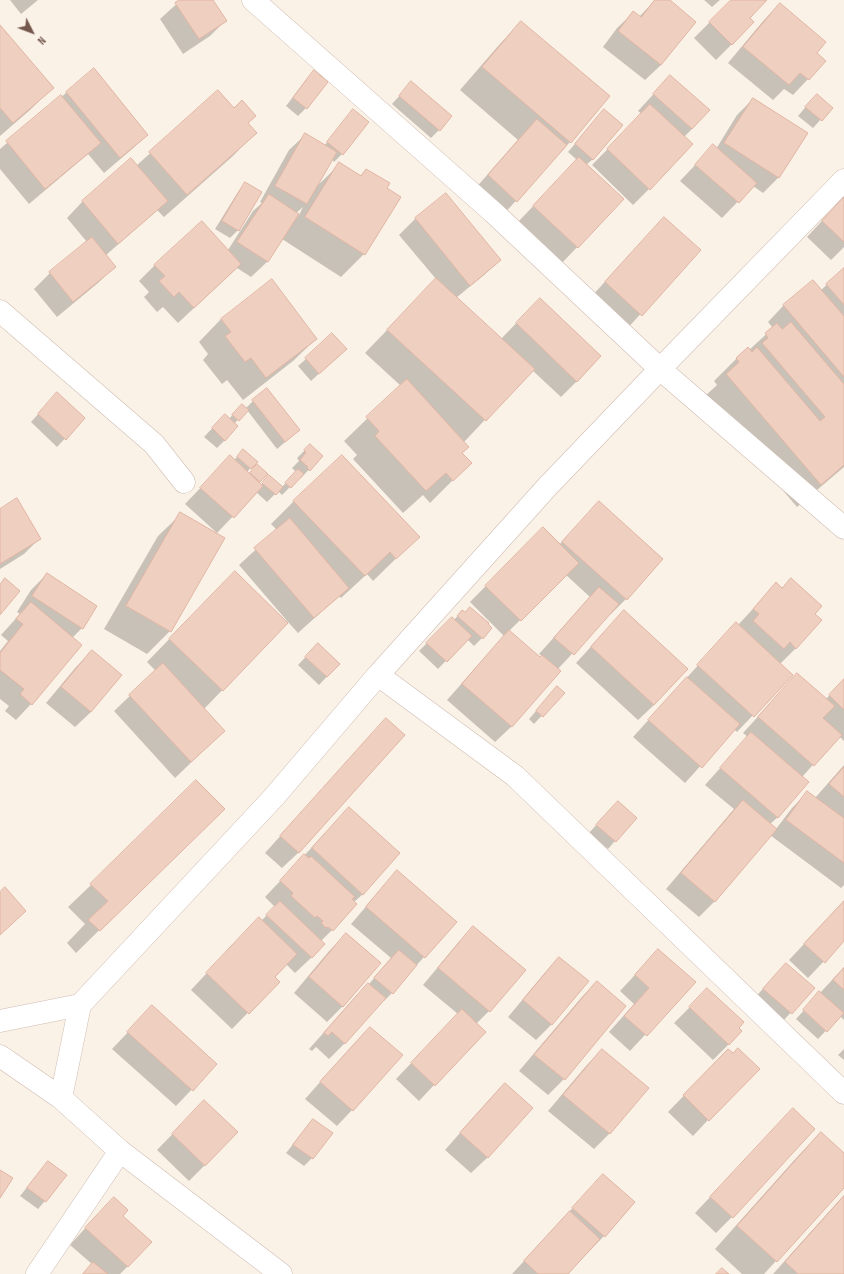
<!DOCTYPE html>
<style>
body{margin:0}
#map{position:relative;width:844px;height:1274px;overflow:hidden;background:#fbf2e7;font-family:"Sofia Sans Condensed",sans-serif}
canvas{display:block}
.north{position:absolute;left:12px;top:12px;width:40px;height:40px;-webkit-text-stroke:3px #fef6ee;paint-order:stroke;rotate:132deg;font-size:11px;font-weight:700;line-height:16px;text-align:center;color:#74574d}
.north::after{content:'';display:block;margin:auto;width:14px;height:18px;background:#74574d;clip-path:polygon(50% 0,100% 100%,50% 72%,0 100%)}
</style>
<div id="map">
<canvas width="844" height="1274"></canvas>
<div class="north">N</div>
</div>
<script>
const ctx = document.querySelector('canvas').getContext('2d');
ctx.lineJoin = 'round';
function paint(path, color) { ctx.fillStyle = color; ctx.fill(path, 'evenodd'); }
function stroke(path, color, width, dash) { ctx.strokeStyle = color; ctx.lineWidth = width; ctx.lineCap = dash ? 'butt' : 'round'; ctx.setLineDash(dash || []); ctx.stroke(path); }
const shadow = new Path2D(`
 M10 0H38L21 14Z
 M181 0H212L225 21 210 36 183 54 160 19Z
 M655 0H669L695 22 661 65 645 80 603 47 617 28 633 13 639 17Z
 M704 0H720L712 7Z
 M732 0H766L748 18 732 44 716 60 694 38Z
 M780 4 815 53 825 61 793 95 784 89 773 100 728 63 764 20Z
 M521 22 570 142 501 217 473 191 518 140 460 90 499 45Z
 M0 27 53 87 30 110 0 136Z
 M93 70 147 135 131 150 104 173 88 154 29 204 0 169V149Z
 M314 72 306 108 298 116 286 106 306 80Z
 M670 76 692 129 684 137 649 189 633 205 592 165 642 114 638 111Z
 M411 83 439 130 431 138 392 104Z
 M218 92 255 133 233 156 164 217 157 210 105 256 114 267 98 283 57 317 34 289 50 273 87 242 67 218 82 202 131 160 136 166Z
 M753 99 779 177 763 193 753 186 722 218 680 181 713 146 716 149 737 115Z
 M809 103 831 108 813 128 798 116Z
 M353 110 342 154 334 162 332 160 317 186 340 164 360 176 366 170 364 254 341 277 282 239 267 262 251 277 237 268 178 323 163 307 157 312 144 297 149 292 139 281 155 265 228 250 253 211 262 203 260 202 289 150 305 135 324 146ZM303 207 299 215 296 213Z
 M597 118 593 159 586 165 623 199 562 263 518 222 577 160 568 152Z
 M245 184 238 230 230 238 215 229 238 192Z
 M446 194 500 260 484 275 456 298 501 339 524 315 577 381 561 397 532 370 464 442 461 453 470 463 430 503 423 495 403 513 353 459 357 455 344 441 401 386 365 353 436 279 399 235 415 219Z
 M844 197V247L831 260 807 237Z
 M664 218 699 250 625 331 589 299Z
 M844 269V467L797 507 704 397 717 385 714 381 737 358 749 350 773 328 768 322 783 306 813 281 821 290Z
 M221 319 316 339 293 361 243 400 227 380 222 384 203 360 208 354 199 342Z
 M337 357 311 381 298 366 306 359Z
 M50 401 84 418 57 447 31 422Z
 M253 401 290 438 277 449 247 410 234 424 225 440 217 448 204 437 217 423 229 419 234 413 246 408Z
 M310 445 322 456 301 478 300 477 282 495 278 491 267 502 256 492 217 533 185 504 230 457 234 460 244 450 256 462 247 472 249 474 257 466 266 474 258 483 261 485 270 476 282 487 296 472 292 468 299 461 297 458Z
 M294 501 418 537 373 581 367 574 341 598 339 596 298 633 288 622 204 709 224 731 175 778 114 711 156 671 147 662 212 595 287 623 288 622 239 565 277 530 271 524Z
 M599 503 662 559 626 599 610 615 609 614 557 670 559 672 511 727 495 742 447 700 504 636 470 602 543 528 559 545ZM566 575 590 597 539 654 542 656 540 658 509 631Z
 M0 510 40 538 24 554 0 569Z
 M181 514 170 631 147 654 104 629 158 536Z
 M47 574 82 628 72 638 31 704 16 720 5 711 9 706 0 699V651L8 641 1 635 20 614 17 612 31 590Z
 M776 584 814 614 796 648 780 664 791 675 737 732 734 729 685 783 633 737 721 640 738 625Z
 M462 611 482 638 474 646 467 639 438 669 419 651 452 618 454 620Z
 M609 627 654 705 638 720 576 663Z
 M318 644 339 664 319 685 298 665Z
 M92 651 91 712 75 727 46 703 76 667Z
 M797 674 826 699 844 680V741L839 736 802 777 778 817 770 824 776 829 792 808 808 792 815 798 844 765V885L841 888 770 835 715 901 699 917 666 889 734 809 705 785 748 737 743 733Z
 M563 693 534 724 529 719 550 695Z
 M371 735H404L298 853 282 868 265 853Z
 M349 808 363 894 354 902 332 930 321 941 324 944 311 958 295 973 286 964 274 977 278 982 232 1029 191 990 243 934 261 921 275 907 265 897Z
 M610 810 615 841 608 849 589 833Z
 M200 831 76 953 67 943 85 924 68 907 91 885Z
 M397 872 455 922 392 993 384 1001 383 999 345 1043 329 1059 316 1047 312 1051 309 1049 353 1000 369 984 391 958 351 924 382 888Z
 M844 901V940L808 978 789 960Z
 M473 928 524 970 489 1011 476 1024 434 1085 419 1101 396 1079 458 1014 423 985 458 943Z
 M346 935 343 1006 327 1022 294 993 330 950Z
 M658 950 694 982 630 1051 609 1032 634 1004 620 991Z
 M559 958 552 1024 536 1040 508 1017 544 974Z
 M786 964 813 988 775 1030 748 1005Z
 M844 967V1020L840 1016 818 1039 796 1019Z
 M597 982 564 1079 548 1095 519 1071 581 998Z
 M692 1005 737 1028 729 1044 713 1060 674 1023Z
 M152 1007 216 1064 176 1106 112 1049Z
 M370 1028 401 1055 352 1110 337 1126 305 1099 354 1044Z
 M844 1049V1060L838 1055Z
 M602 1050 610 1133 594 1149 548 1111 586 1066Z
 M728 1050 708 1120 693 1136 668 1112Z
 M505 1084 531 1108 487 1158 471 1173 445 1150 489 1100Z
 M793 1109 732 1217 716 1233 695 1213Z
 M188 1118 205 1165 189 1181 157 1150Z
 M313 1120 331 1133 312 1158 304 1166 286 1153 306 1128Z
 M821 1133 844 1154V1187L764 1274H742L715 1249 798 1156Z
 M48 1162 45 1201 38 1209 20 1196 41 1170Z
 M603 1175 604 1236 567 1274H512Z
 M844 1195V1274H773Z
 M98 1214 122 1216 128 1266 120 1274H83L92 1264 70 1245Z`);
const building = new Path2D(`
 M179 0H213L227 21 199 39 175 3Z
 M655 0H670L696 22 661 65 618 31 633 11 641 17Z
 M731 0H767L750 18 754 22 732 45 709 22Z
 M780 3 826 42 817 53 826 61 809 80 800 73 789 85 743 47Z
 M521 21 610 96 571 143 482 67Z
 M0 25 54 88 13 123 0 108Z
 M94 68 148 135 120 158 66 92Z
 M314 70 328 82 307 109 293 98Z
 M670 75 710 110 692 129 653 94Z
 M411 81 452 116 440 131 399 96Z
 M218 90 234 108 242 100 256 116 248 123 257 133 187 195 149 152Z
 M817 94 833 108 822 121 805 107Z
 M61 95 101 143 45 189 6 141Z
 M753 98 808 133 779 178 724 143Z
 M650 104 693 144 650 190 607 149Z
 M353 109 369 122 343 155 327 142Z
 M604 109 623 125 593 160 575 144Z
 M537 119 567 145 517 202 488 175Z
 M305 133 337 152 307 204 275 186Z
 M713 144 757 183 739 203 695 165Z
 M579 157 624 199 578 248 533 206Z
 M131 158 168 201 118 244 82 201Z
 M339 162 361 176 366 169 390 183 387 188 401 197 365 255 305 217Z
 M245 182 262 192 239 231 222 221Z
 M446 193 501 260 470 286 415 218Z
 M269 194 299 214 268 262 237 242Z
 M844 197V242L822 221Z
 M664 217 701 250 642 316 605 282Z
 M202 221 241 264 194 308 179 292 174 297 159 281 165 276 154 265Z
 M92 237 116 267 73 302 49 272Z
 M844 268V305L826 284Z
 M436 278 535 369 486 421 387 330Z
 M272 279 317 339 266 378 251 358 245 362 225 336 231 332 221 319Z
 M813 280 844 316V377L783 305Z
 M540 298 601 356 577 382 516 323Z
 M791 322 844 384V465L821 485 726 374 739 362 736 358 748 347 752 352 757 347 820 421 825 417 762 343 768 338 765 333 777 323 782 329Z
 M332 333 347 349 319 374 305 358Z
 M407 379 469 447 462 453 472 463 453 481 446 473 426 491 375 436 379 431 366 417Z
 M267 388 300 430 285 442 252 400Z
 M57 392 85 418 66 440 38 414Z
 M242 404 249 410 239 421 232 415Z
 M225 414 238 426 225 441 212 428Z
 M310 444 323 456 310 471 307 468 308 467 300 460 306 452 304 450Z
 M243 449 258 462 251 469 237 457Z
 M230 455 263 486 234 518 200 488Z
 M342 455 420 537 396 559 390 552 365 576 293 501Z
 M257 464 268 474 260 482 250 473Z
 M298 469 304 474 291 488 285 483Z
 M269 475 283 487 276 495 262 483Z
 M17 498 41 539 0 564V509Z
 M599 501 663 559 627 600 562 542Z
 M180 512 225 538 171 632 126 606Z
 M290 518 349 588 314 618 254 548Z
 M543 527 579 563 521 621 485 586Z
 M235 571 288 623 223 691 169 639Z
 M47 573 97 606 83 629 32 596Z
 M5 578 20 591 0 615V585Z
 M791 578 822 606 815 614 822 620 796 649 790 642 784 649 753 621 759 614 753 609 776 582 782 588Z
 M599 587 619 604 574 655 554 638Z
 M31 602 82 645 32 705 20 694 24 689 0 670V653L23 624 16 619Z
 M470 607 489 623 488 624 492 628 483 639 457 616 462 610 465 612Z
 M624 610 688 669 654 705 591 647Z
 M452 617 472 636 447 662 426 643Z
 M736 622 793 675 754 717 697 665Z
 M509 630 540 657 542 655 561 671 512 727 462 684Z
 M318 643 340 664 327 677 305 657Z
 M92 650 122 675 91 712 61 687Z
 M163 663 225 731 191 762 129 695Z
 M797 673 835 706 823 718 842 735 814 766 758 717Z
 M687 677 740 724 702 768 648 720Z
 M844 679V710L829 695Z
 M557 686 565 693 543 717 536 711Z
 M386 718 405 735 299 853 280 836Z
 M751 732 809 782 778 818 720 768Z
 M844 767V797L829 784Z
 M196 780 225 809 100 931 88 920 108 901 90 884Z
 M807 791 844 818V863L786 820Z
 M743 800 777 829 715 902 681 873Z
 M618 801 637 818 616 842 596 825Z
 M349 807 400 853 363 895 312 848Z
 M304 854 309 858 311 856 355 897 352 899 357 904 333 931 328 927 326 928 321 923 323 921 317 916 315 918 291 896 293 893 280 881Z
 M397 870 457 922 425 958 366 907Z
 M5 887 26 911 0 935V892Z
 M280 901 325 944 312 958 266 915Z
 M844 901V941L825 963 804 944Z
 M259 917 297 954 275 977 280 982 249 1014 206 973Z
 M473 926 526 970 490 1012 438 968Z
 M346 933 381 963 343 1007 309 977Z
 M658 949 696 982 647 1036 624 1016 649 988 635 975Z
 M399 950 417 965 393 994 374 978Z
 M559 957 589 981 552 1025 523 1000Z
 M786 963 815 988 792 1014 763 989Z
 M844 968V990L833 980Z
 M597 981 626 1006 565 1080 534 1055Z
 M368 983 386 998 345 1044 332 1032 328 1036 324 1033Z
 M707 988 744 1022 739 1028 742 1031 729 1045 689 1007Z
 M819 991 844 1013 827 1032 803 1010Z
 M152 1005 217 1064 193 1091 127 1032Z
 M462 1009 486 1032 435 1086 411 1063Z
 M370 1027 403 1055 353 1111 320 1082Z
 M738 1048 760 1069 709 1121 683 1095 728 1049 733 1053Z
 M602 1049 649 1088 610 1134 563 1095Z
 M505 1083 533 1108 488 1158 460 1133Z
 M204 1100 238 1132 205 1166 172 1134Z
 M793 1108 815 1129 733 1218 710 1197Z
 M313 1119 333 1133 313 1159 293 1145Z
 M821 1132 844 1153V1188L777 1262 737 1226Z
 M48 1161 67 1175 46 1202 27 1188Z
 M0 1170 13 1178 0 1198Z
 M603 1174 635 1202 605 1237 572 1208Z
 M844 1196V1274H798L785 1262Z
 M114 1197 128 1210 123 1216 152 1242 128 1267 85 1228Z
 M570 1211 600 1239 568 1274H538L524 1261Z
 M93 1262 108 1274H83Z
 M722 1268 729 1274H716Z`);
const minor = new Path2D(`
 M253 0 494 213 660 369 844 528
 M0 311 154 444 184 482
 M378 675 515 776 844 1093
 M0 1021 80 1005
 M0 1056 61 1098 120 1151 281 1274
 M61 1098 80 1005 274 797 378 675 547 487 660 369 844 180
 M37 1274 120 1151`);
paint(shadow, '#0003');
paint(building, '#efcfc0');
stroke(building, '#e1b4a2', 1);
stroke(minor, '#cfbbb1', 23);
stroke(minor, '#fff', 22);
</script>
